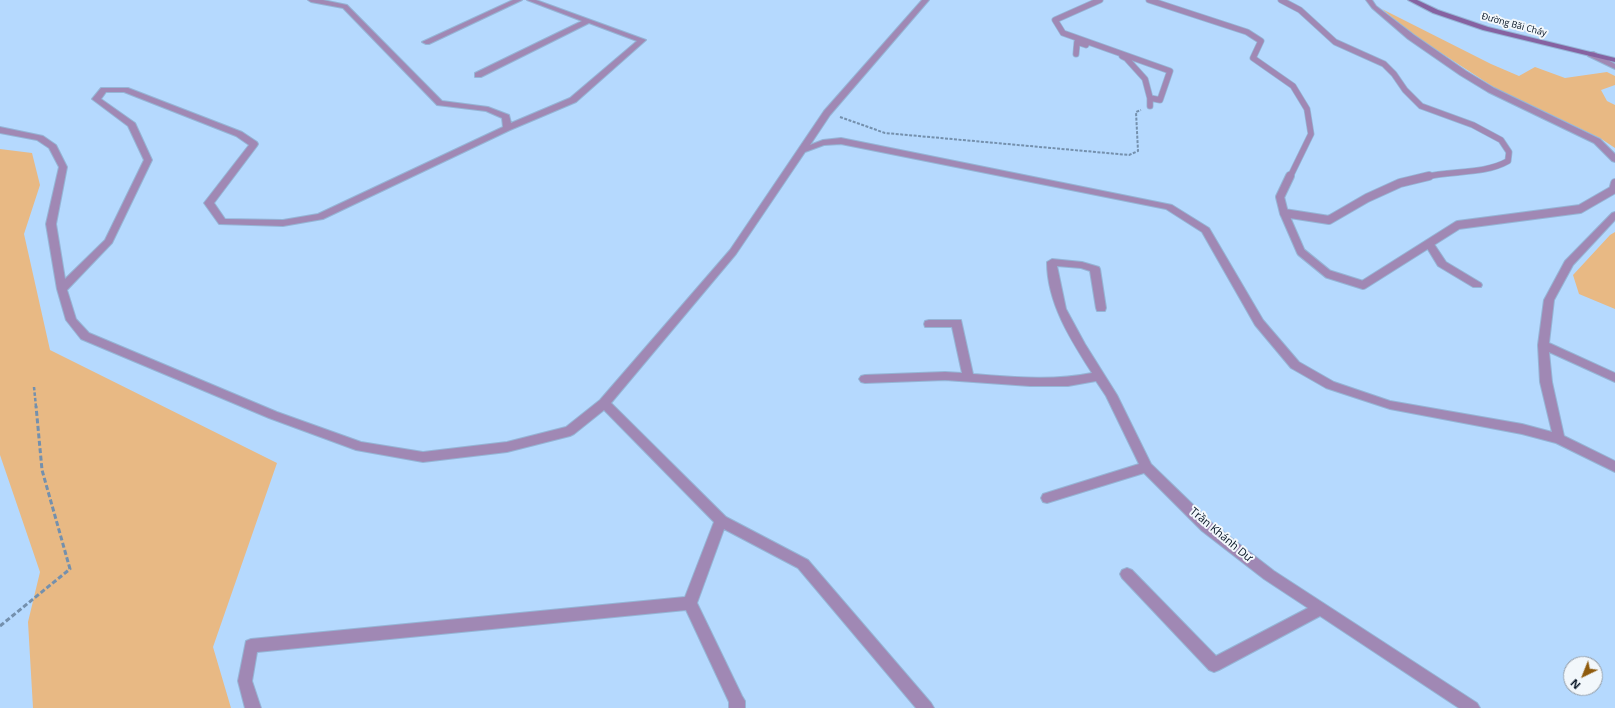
<!DOCTYPE html>
<meta charset="utf-8">
<style>
body{margin:0}
#map{position:relative;width:1615px;height:708px;overflow:hidden;background:#b5d9fe;font-family:"Open Sans",sans-serif}
canvas{display:block}
.north{position:absolute;left:1563px;top:656px;width:40px;height:40px;box-sizing:border-box;background:#f2f7fb;border:1px solid #929ba4;border-radius:50%;rotate:223deg;font-size:11px;font-weight:700;line-height:16px;text-align:center;color:#031121}
.north::after{content:'';display:block;margin:auto;width:14px;height:18px;background:#8f5b0d;clip-path:polygon(50% 0,100% 100%,50% 72%,0 100%)}
</style>
<div id="map">
<canvas width="1615" height="708"></canvas>
<div class="north">N</div>
</div>
<script>
const ctx = document.querySelector('canvas').getContext('2d');
ctx.lineJoin = 'round';
function paint(path, color) { ctx.fillStyle = color; ctx.fill(path, 'evenodd'); }
function stroke(path, color, width, dash) { ctx.strokeStyle = color; ctx.lineWidth = width; ctx.lineCap = dash ? 'butt' : 'round'; ctx.setLineDash(dash || []); ctx.stroke(path); }
function write(font, color, halo, rows, align = 'center') {
  ctx.font = font + ' "Open Sans",sans-serif'; ctx.lineWidth = 4; ctx.setLineDash([]); ctx.textBaseline = 'middle'; ctx.strokeStyle = halo; ctx.fillStyle = color; for (const [text, x, y, turn = 0] of rows) {
    ctx.save(); ctx.translate(x, y); ctx.rotate((+turn || 0) * Math.PI / 180); ctx.textAlign = isNaN(turn) ? turn : align; if (halo) ctx.strokeText(text, 0, 0); ctx.fillText(text, 0, 0); ctx.restore();
  }
}
const green = new Path2D(`
 M1382 9 1491 64 1519 76 1535 67 1565 78 1607 72 1615 76V85L1601 90 1607 101 1615 105V148L1600 138 1495 88 1415 36Z
 M0 149 32 153 40 185 24 234 50 350 277 463 213 647 231 708H33L28 622 40 572 0 455Z
 M1615 232V309L1579 294 1573 275 1610 235Z`);
const pathFar2 = new Path2D(`
 M840 117 885 133 1129 155 1138 151 1136 112 1141 110`);
const pathFar1 = new Path2D(`
 M34 387 36 407`);
const path = new Path2D(`
 M0 626 70 569 42 470 36 406`);
const serviceFar1 = new Path2D(`
 M1100 0 1055 20 1063 33 1170 71 1160 100 1150 98V106
 M1149 0 1247 32 1261 41 1253 58 1293 86 1307 109 1311 134 1290 177
 M1281 0 1300 10 1335 42 1384 64 1394 74 1405 90 1421 106 1473 125 1501 140 1509 152 1508 161C1483 175 1452 170 1425 177
 M1076 54 1077 42 1086 45
 M1122 56 1126 58 1145 79 1150 98`);
const service = new Path2D(`
 M1290 176 1280 197 1284 213 1301 252 1328 274 1363 285 1458 225 1580 209 1613 190 1615 183
 M1284 213 1329 220 1367 198 1400 183 1429 176`);
const minor = new Path2D(`
 M308 0H323L347 5 442 101 488 107 509 115 511 123 570 98 637 41 589 23 481 77H475V73L582 21 527 0H536L646 40 576 102 510 130 323 219 283 226 219 224 204 203 249 145 236 136 124 92H106L101 99 135 123 152 160 112 243 67 290 76 319 89 333 277 412 361 442 423 452 507 442 566 427 600 400 730 250 824 111 922 0H929L830 115 810 145 823 140 841 138 1172 205 1209 228 1263 320 1299 362 1334 382 1390 401 1522 424 1552 432 1540 382 1538 345 1544 300 1565 261 1612 213 1615 212V220L1573 265 1554 300 1549 343 1615 373V382L1549 352 1552 382 1564 436 1615 461V472L1556 443 1522 434 1390 409 1326 388 1291 368 1255 325 1202 232 1166 209 841 144 824 145 805 152 736 254 611 403 726 517 808 560 931 703 934 708H916L798 568 724 529 697 603 742 696 745 701V708H729V702L686 610 257 652 252 681 261 708H245L238 681 246 641 251 639 685 597 714 522 604 410 574 434 570 436 507 452 423 462 356 450 269 418 81 339 66 320 57 289 46 224 59 167 49 148 37 140 0 133V127L43 136 56 145 67 167 56 224 65 279 105 240 144 160 128 126 92 99 101 88H128L242 132 257 142 258 144 257 146 214 203 225 219 283 220 318 214 503 127 502 118 486 111 437 105 343 8 311 2Z
 M513 0H522L429 44H426L422 42Z
 M1366 0H1372L1376 6 1414 35 1466 71 1494 88 1600 139 1615 154V162L1612 161 1594 143 1488 92 1460 75 1408 39 1372 8Z
 M1588 52H1594L1615 64V69L1588 56Z
 M1429 240 1432 241 1446 262 1481 283 1482 285 1481 287H1473L1438 266 1424 243Z
 M1052 259 1082 262 1099 267 1100 269 1106 308 1105 311H1097L1096 308 1090 271 1081 268 1057 266 1066 309 1085 344 1117 395 1151 464 1212 523 1274 571 1477 703 1480 708H1459L1320 616 1219 670 1214 672 1209 670 1122 578 1120 574 1122 570 1127 568 1132 570 1216 656 1308 608 1264 579 1202 531 1144 473 1047 503 1043 502 1041 498 1043 494 1139 464 1106 396 1096 381 1068 386H1030L945 380 865 383 861 382 859 379 861 376 865 375 945 372 962 373 952 327H925L924 324 925 321 929 320H961L973 374C1013 377 1052 381 1092 373 1071 340 1047 303 1047 262Z`);
const secondary = new Path2D(`
 M1408 0H1417L1438 10 1488 27 1615 58V62L1483 30 1433 13Z`);
const farStreetnames = [
 ["Đường Bãi Cháy",1514,25,15]
];
const streetNames = [
 ["Trần Khánh Dư",1221,535,40]
];
paint(green, '#e8b984');
stroke(serviceFar1, '#95b5d6', 7);
stroke(service, '#95b5d6', 10);
stroke(minor, '#95b5d6', 2);
stroke(secondary, '#95b5d6', 2);
stroke(pathFar2, '#7490ad', 2, [3, 1.5]);
stroke(pathFar1, '#7490ad', 2.5, [3.5, 2]);
stroke(path, '#7490ad', 3, [5, 2.5]);
stroke(serviceFar1, '#a088b4', 5.5);
stroke(service, '#a088b4', 8);
paint(minor, '#a088b4');
paint(secondary, '#8662a1');
write('9px', '#031121', '#f2f7fb', farStreetnames);
write('11px', '#031121', '#f2f7fb', streetNames);
</script>
